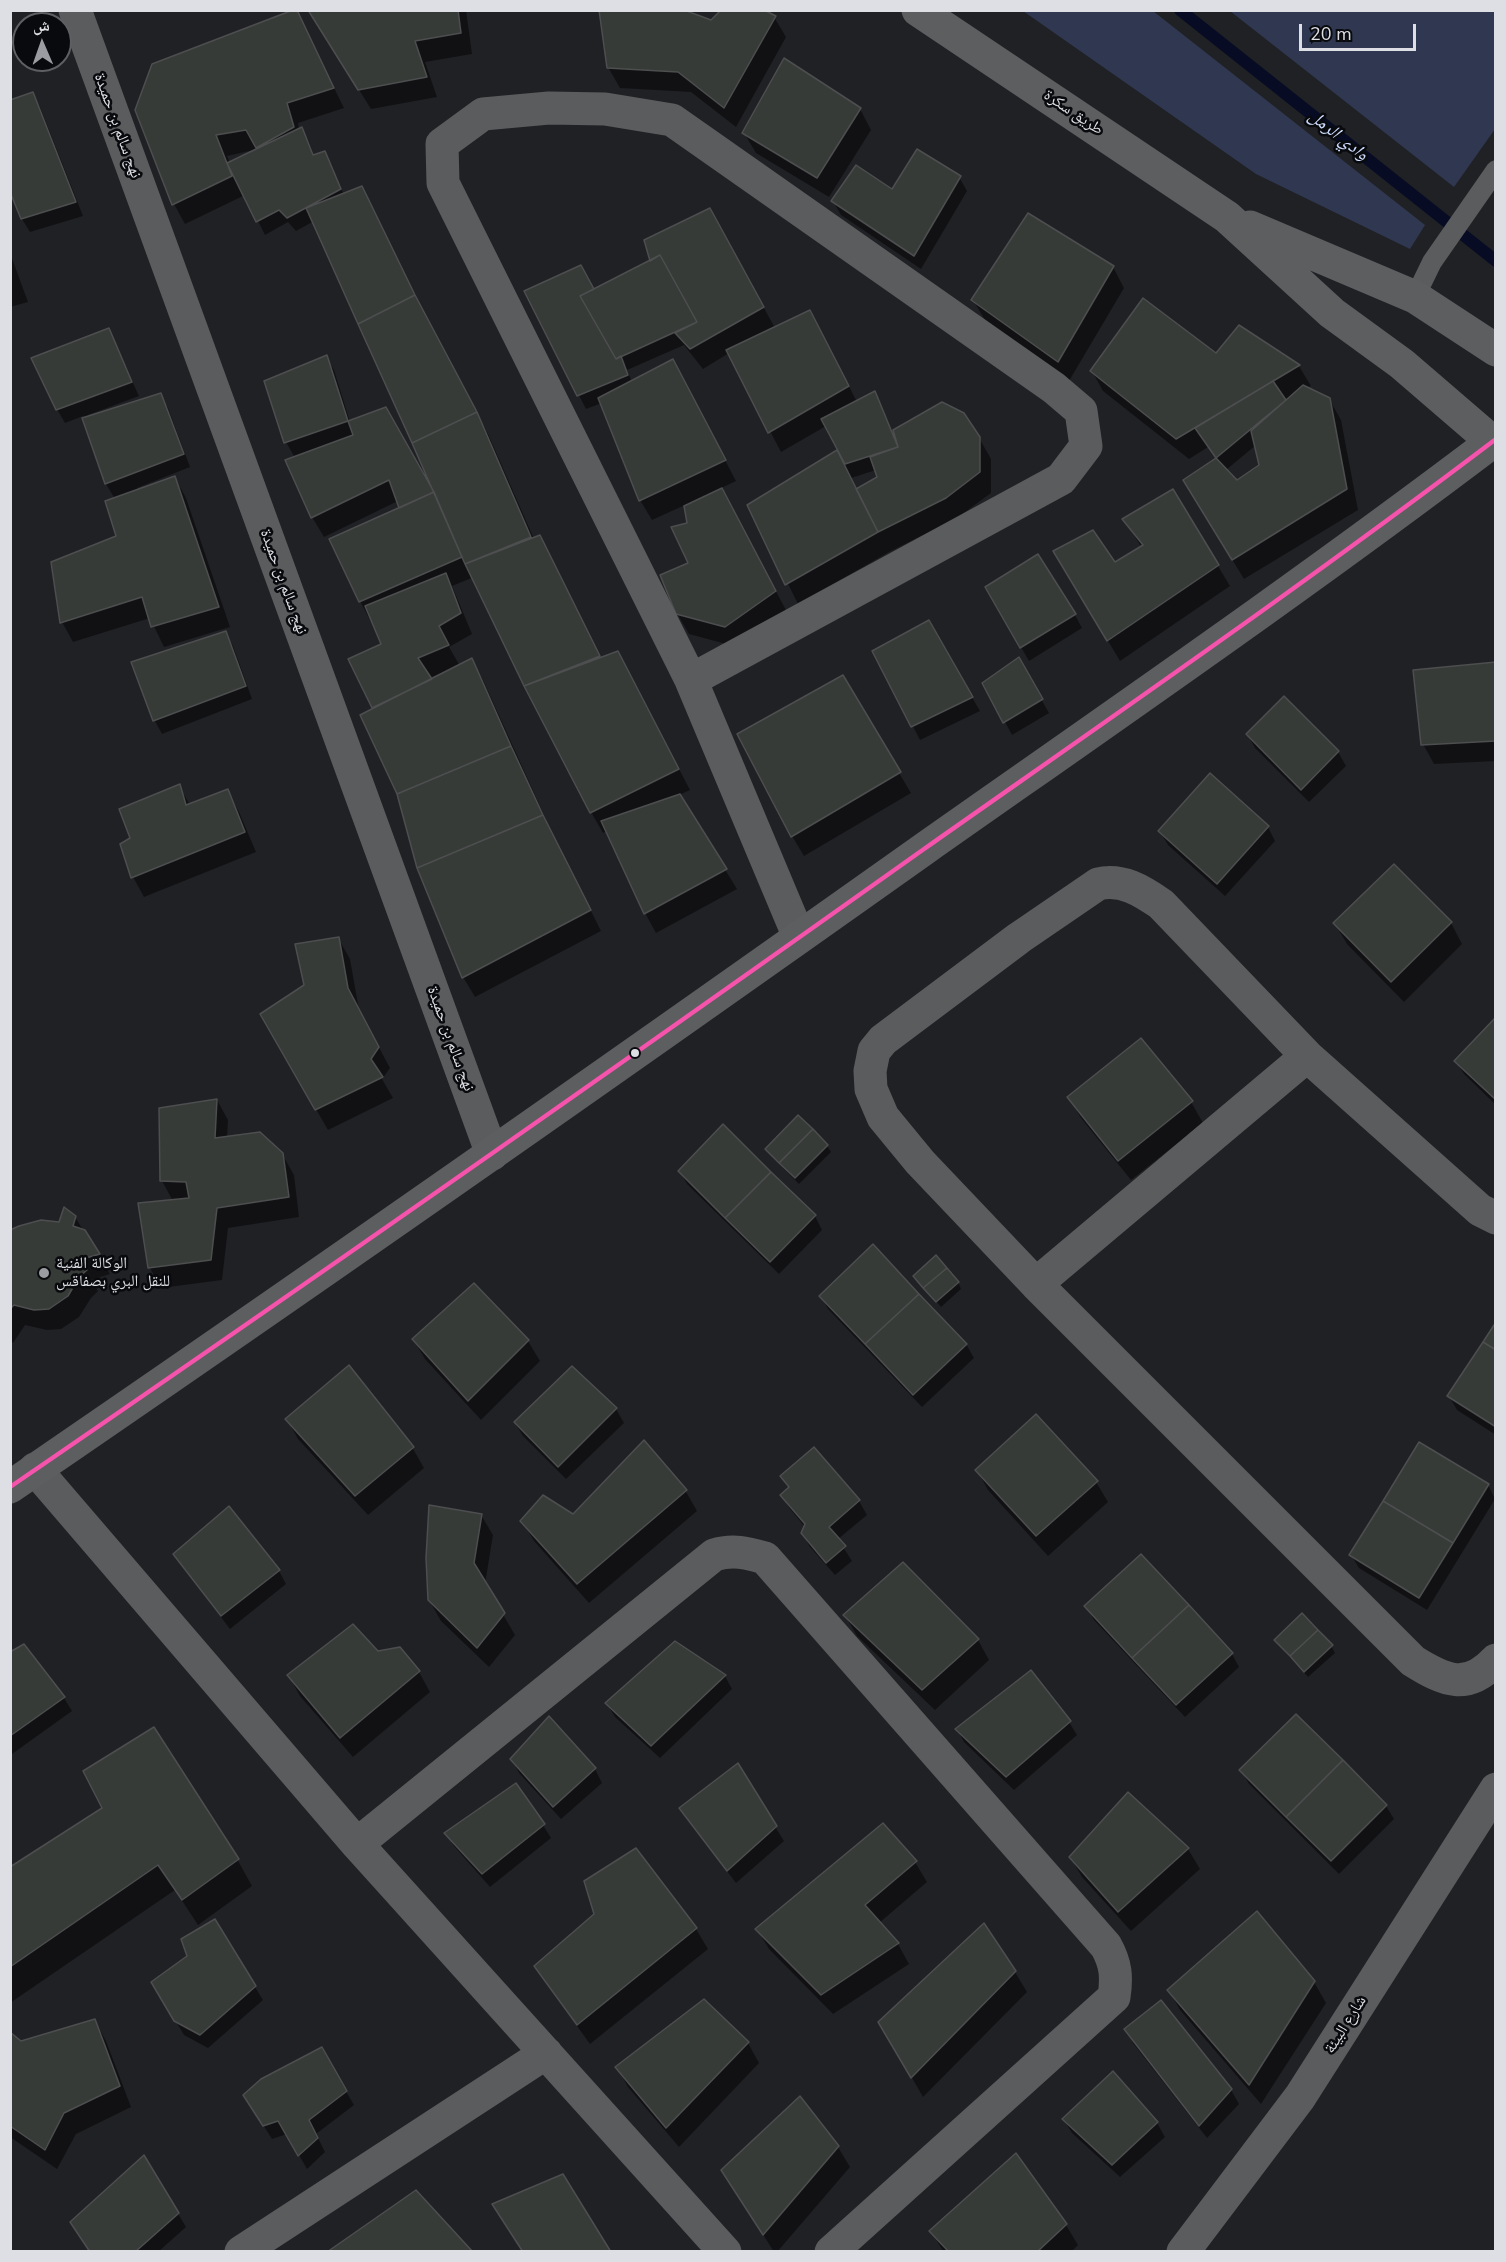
<!DOCTYPE html>
<meta charset="utf-8">
<style>
body{margin:0}
#map{position:relative;width:1506px;height:2262px;overflow:hidden;background:#202125;font-family:"Nunito Sans","Noto Naskh Arabic",sans-serif}
canvas{display:block}
.frame{position:absolute;inset:0;border:12px solid #dddfe4;pointer-events:none}
.north{position:absolute;left:12px;top:12px;width:60px;height:60px;box-sizing:border-box;background:#090a0d;border:2px solid #5e5f63;border-radius:50%;rotate:358deg;font-size:16px;font-weight:700;line-height:24px;text-align:center;color:#dddfe4}
.north::after{content:'';display:block;margin:auto;width:21px;height:27px;background:#9b9ca1;clip-path:polygon(50% 0,100% 100%,50% 72%,0 100%)}
.scale{position:absolute;left:1299px;top:24px;width:117px;height:27px;box-sizing:border-box;border:3px solid #dddfe4;border-top:0;padding-left:8px;font-size:18px;line-height:21px;white-space:nowrap;color:#dddfe4;-webkit-text-stroke:4px #090a0d;paint-order:stroke}
</style>
<div id="map">
<canvas width="1506" height="2262"></canvas>
<div class="frame"></div>
<div class="north">ش</div>
<div class="scale">20 m</div>
</div>
<script>
const ctx = document.querySelector('canvas').getContext('2d');
ctx.lineJoin = 'round';
function paint(path, color) { ctx.fillStyle = color; ctx.fill(path, 'evenodd'); }
function stroke(path, color, width, dash) { ctx.strokeStyle = color; ctx.lineWidth = width; ctx.lineCap = dash ? 'butt' : 'round'; ctx.setLineDash(dash || []); ctx.stroke(path); }
function write(font, color, halo, rows, align = 'center') {
  ctx.font = font + ' "Nunito Sans","Noto Naskh Arabic",sans-serif'; ctx.lineWidth = 5; ctx.setLineDash([]); ctx.textBaseline = 'middle'; ctx.strokeStyle = halo; ctx.fillStyle = color; for (const [text, x, y, turn = 0] of rows) {
    ctx.save(); ctx.translate(x, y); ctx.rotate((+turn || 0) * Math.PI / 180); ctx.textAlign = isNaN(turn) ? turn : align; if (halo) ctx.strokeText(text, 0, 0); ctx.fillText(text, 0, 0); ctx.restore();
  }
}
const green = new Path2D(`
 M1023 11H1153L1425 225 1410 249 1256 174Z
 M1230 11H1495V129L1454 187Z`);
const shadow = new Path2D(`
 M309 10H466L472 54 425 62 437 97 371 109Z
 M296 11 344 108 298 123 299 130 301 129 309 142 314 156 324 153 344 195 373 208 426 317 488 434 534 539 551 557 601 658 629 673 690 790 679 795 737 889 656 933 645 913 607 831 603 833 591 812 525 685 474 577 452 586 472 634 449 647 460 666 472 660 483 680 554 837 601 931 475 997 463 977 374 709 350 659 383 645 360 601 401 509 398 501 324 537 312 517 295 458 286 442 265 382 326 357 334 370 350 422 433 491 435 490 314 221 296 231 288 222 265 235 245 195 185 224 174 204 136 110ZM254 150 230 163 227 156ZM444 672V674L431 681 429 678Z
 M774 17 786 37 736 127 691 92 620 88 608 67 711 22Z
 M33 94 40 107 83 216 30 232 22 219 10 187Z
 M860 109 871 130 829 197 756 153 744 133Z
 M959 177 967 191 921 269 841 215 833 201Z
 M721 230 775 328 821 332 857 402 874 393 892 432 942 404 979 438 991 459V493L957 518 889 552 798 604 749 505 839 450 826 426 781 452 729 353 703 369 684 345 627 370 632 382H684L736 481 721 488 787 612 737 647 689 634 677 613 690 563 689 524 685 505 652 520 640 500 602 403 586 409 526 291H594ZM876 470 879 478 857 490 851 478Z
 M10 253 28 302 10 307Z
 M1113 267 1124 288 1069 381 985 320 973 300Z
 M1239 327 1299 366 1311 386 1306 388 1329 399 1341 420 1358 510 1244 579 1196 500 1217 459 1208 447 1189 459 1103 391 1092 371 1217 355ZM1256 445 1261 465 1237 482 1226 470Z
 M108 330 139 396 88 415V417L160 395 168 408 190 467 137 488 138 491 175 478 186 498 230 627 164 647 150 618 73 642 62 622 118 537 115 499 106 484 83 416 65 423 57 409Z
 M1124 519 1218 566 1230 586 1120 661 1055 552 1114 564 1142 548Z
 M987 588 1075 615 1082 628 1029 661Z
 M928 622 980 711 920 740 874 651Z
 M225 632 233 646 252 699 162 734 155 721 133 663Z
 M1019 660 1049 713 1012 735 1005 722Z
 M1496 664V761L1434 764 1423 744Z
 M842 677 911 793 804 856 792 836Z
 M1284 698 1338 752 1346 766 1309 802 1255 748 1248 735Z
 M179 786 190 805 227 791 239 812 256 852 144 897 133 877Z
 M1268 827 1275 841 1225 896 1168 845 1160 831Z
 M1394 866 1451 923 1462 944 1404 1002 1347 944 1335 924Z
 M338 938 350 959 359 1010 390 1068 382 1079 393 1098 328 1130 262 1015 306 986Z
 M1496 1020V1105L1464 1074 1456 1061Z
 M1141 1040 1191 1102 1203 1123 1131 1180 1081 1118 1069 1098Z
 M217 1100 228 1120 227 1138 282 1154 294 1175 299 1217 228 1228 222 1280 161 1288 150 1268 140 1204 173 1201 162 1181Z
 M827 1146 831 1152 799 1184 770 1155 767 1149Z
 M680 1171 815 1216 822 1230 779 1274 687 1184Z
 M75 1217 110 1274 91 1280 98 1291 91 1298 79 1317 61 1329 47 1330 25 1325 13 1343 10 1339V1232L60 1224Z
 M915 1276 958 1282 961 1289 941 1307Z
 M474 1285 528 1341 540 1361 481 1420 425 1359 413 1339Z
 M821 1296 966 1344 974 1358 922 1407 828 1309Z
 M1496 1324V1435L1457 1410 1449 1396Z
 M572 1368 616 1409 624 1423 566 1479 523 1436 515 1423Z
 M287 1419 412 1447 424 1468 368 1515 298 1439Z
 M814 1449 859 1501 867 1515 838 1539 852 1561 835 1575 810 1547 802 1533 805 1527 790 1509 782 1496 789 1489 782 1476Z
 M977 1470 1096 1482 1108 1502 1048 1556 988 1490Z
 M1488 1485 1495 1499 1427 1610 1359 1568 1351 1555Z
 M685 1490 697 1511 589 1603 534 1541 522 1521 573 1516Z
 M481 1515 493 1535 485 1584 515 1635 489 1667 441 1621 429 1600Z
 M175 1554 279 1571 286 1584 230 1629 183 1567Z
 M1086 1606 1232 1654 1239 1667 1185 1717 1094 1620Z
 M845 1615 978 1640 989 1660 935 1710 857 1636Z
 M1276 1640 1331 1646 1335 1653 1308 1677Z
 M377 1653 419 1672 430 1692 353 1757 300 1696 289 1676Z
 M10 1654 64 1698 72 1711 12 1754 10 1750Z
 M725 1676 732 1689 660 1758 615 1717 607 1704Z
 M1296 1716 1386 1806 1394 1819 1339 1874 1249 1784 1241 1770Z
 M1069 1722 1077 1735 1014 1790 964 1742 957 1729Z
 M512 1759 595 1769 602 1783 561 1819 519 1773Z
 M737 1766 784 1841 736 1883 689 1821 681 1808Z
 M543 1825 551 1838 490 1887 454 1846 446 1833Z
 M1188 1849 1200 1869 1131 1931 1082 1877 1070 1857Z
 M237 1859 252 1886 198 1925 175 1890 10 2003V1868Z
 M915 1862 927 1882 879 1923 898 1944 909 1964 833 2014 769 1949 757 1929Z
 M696 1929 708 1949 590 2044 548 1986 536 1966Z
 M189 1956 255 1987 263 2000 208 2048 184 2035 153 1983Z
 M1015 1972 1027 1992 923 2097 880 2022Z
 M1314 1982 1326 2003 1261 2104 1180 2010 1169 1990Z
 M95 2021 106 2041 131 2107 76 2134 57 2169 10 2137V2034L21 2043Z
 M1126 2029 1231 2090 1239 2104 1207 2138 1133 2043Z
 M748 2043 759 2063 679 2147 628 2087 617 2067Z
 M321 2049 354 2105 316 2134 325 2152 307 2169 287 2134 272 2139 253 2109Z
 M1113 2074 1157 2123 1165 2137 1120 2177 1072 2133 1064 2120Z
 M838 2147 850 2167 777 2252H774L723 2170Z
 M1015 2156 1066 2225 1078 2245 1071 2252 943 2251 931 2231Z
 M144 2157 186 2227 158 2252H90Z`);
const stream = new Path2D(`
 M1180 10 1496 261`);
const building = new Path2D(`
 M293 10H297L334 88 287 103 294 127 256 148 246 130 216 135 232 176 172 205 135 110 152 64Z
 M308 10H458L461 33 415 41 427 77 358 90Z
 M599 10H684L711 20 721 10H764L776 16 724 108 678 72 607 68Z
 M784 58 861 108 817 178 742 133Z
 M33 92 76 202 21 219 10 192V100Z
 M302 127 313 155 325 151 341 189 287 218 279 210 256 222 227 163Z
 M917 149 961 176 914 256 831 201 856 165 892 189Z
 M362 186 415 295 358 324 306 208Z
 M710 208 764 307 690 349 675 333 697 322 660 255 650 261 644 240Z
 M1028 213 1114 266 1058 362 971 300Z
 M660 255 697 322 616 359 580 296Z
 M581 265 594 289 580 296 616 359 621 356 628 375 577 396 524 291Z
 M415 295 477 412 412 443 358 324Z
 M1143 298 1216 353 1239 325 1300 365 1176 439 1090 371Z
 M810 310 849 386 768 433 726 350Z
 M109 328 132 382 56 410 31 358Z
 M327 355 348 421 284 443 264 381Z
 M673 359 726 460 639 501 598 398Z
 M1273 381 1286 400 1216 458 1195 428Z
 M1303 385 1330 398 1347 489 1232 560 1183 480 1216 458 1237 480 1259 465 1251 431Z
 M875 391 898 447 845 464 821 419Z
 M161 393 184 454 105 484 82 418Z
 M942 402 964 413 980 437V472L946 498 878 532 856 489 877 477 870 457 898 447 893 430Z
 M386 407 434 492 399 508 389 480 311 518 285 460 353 435 348 421Z
 M477 412 531 537 465 564 412 443Z
 M837 450 878 532 785 585 747 505Z
 M175 476 219 607 151 627 142 597 60 623 51 562 116 536 105 501Z
 M722 488 776 591 725 627 676 614 660 575 688 563 671 527 687 523 684 506Z
 M1173 489 1219 565 1107 641 1053 551 1093 530 1115 562 1143 545 1122 519Z
 M434 492 462 557 359 602 329 539Z
 M540 535 600 656 524 686 465 564Z
 M1038 554 1076 614 1020 648 985 587Z
 M446 573 461 613 439 626 449 645 418 658 432 679 372 708 348 659 381 644 365 606Z
 M929 620 973 697 911 727 872 651Z
 M226 631 246 686 153 721 131 662Z
 M618 651 679 769 590 813 524 686Z
 M1019 657 1043 699 1003 723 982 683Z
 M472 658 511 746 397 794 360 715Z
 M1496 662V741L1421 745 1413 670Z
 M843 675 901 772 791 837 737 734Z
 M1284 696 1339 751 1301 790 1246 734Z
 M511 746 543 815 417 868 397 794Z
 M1210 773 1269 826 1217 884 1158 831Z
 M180 784 186 805 228 789 245 832 131 878 120 844 130 838 119 809Z
 M680 794 727 869 644 914 601 821Z
 M543 815 591 910 462 978 417 868Z
 M1394 864 1452 922 1391 982 1333 923Z
 M339 937 348 988 379 1047 371 1059 383 1077 315 1110 260 1014 304 985 295 944Z
 M1496 1017V1100L1454 1061Z
 M1141 1038 1193 1101 1118 1161 1067 1097Z
 M217 1099 215 1138 260 1132 283 1153 289 1197 217 1208 211 1260 148 1268 138 1203 189 1198 186 1182 160 1181 159 1108Z
 M798 1115 813 1129 779 1163 765 1149Z
 M723 1124 771 1172 725 1218 678 1171Z
 M813 1129 828 1145 795 1178 779 1163Z
 M771 1172 816 1215 770 1262 725 1218Z
 M64 1207 76 1216 73 1226 85 1230 100 1254 79 1260 87 1270 79 1277 68 1296 49 1309 34 1310 14 1305 10 1309V1230L19 1226 41 1220 59 1222Z
 M873 1244 919 1294 865 1344 819 1296Z
 M936 1255 947 1268 923 1288 913 1276Z
 M947 1268 959 1282 936 1302 923 1288Z
 M474 1283 529 1340 468 1401 412 1339Z
 M919 1294 967 1344 913 1395 865 1344Z
 M1496 1322V1350L1483 1342Z
 M1483 1342 1496 1350V1427L1447 1396Z
 M349 1365 414 1447 355 1496 285 1419Z
 M572 1366 617 1408 558 1467 514 1422Z
 M1036 1414 1098 1481 1036 1536 975 1470Z
 M644 1440 687 1490 577 1584 520 1521 543 1495 573 1514Z
 M1419 1442 1489 1484 1453 1543 1383 1501Z
 M814 1447 860 1500 829 1527 846 1546 826 1563 801 1533 805 1524 780 1495 789 1487 780 1476Z
 M1383 1501 1453 1543 1419 1598 1349 1555Z
 M429 1505 482 1514 474 1563 505 1613 477 1648 428 1600 426 1558Z
 M229 1506 280 1570 221 1616 173 1554Z
 M1141 1554 1189 1605 1132 1658 1084 1606Z
 M903 1562 979 1639 922 1690 843 1615Z
 M1189 1605 1233 1653 1176 1705 1132 1658Z
 M1302 1613 1318 1630 1290 1656 1274 1640Z
 M353 1624 378 1651 400 1647 420 1671 340 1738 287 1675Z
 M1318 1630 1333 1645 1304 1672 1290 1656Z
 M675 1641 726 1675 651 1746 605 1703Z
 M24 1644 65 1697 10 1736V1652Z
 M1031 1670 1071 1721 1006 1777 955 1729Z
 M1296 1714 1343 1760 1286 1817 1239 1770Z
 M549 1716 596 1768 553 1807 510 1759Z
 M154 1727 239 1859 182 1900 158 1865 10 1967V1867L102 1808 83 1771Z
 M1343 1760 1387 1805 1331 1861 1286 1817Z
 M738 1763 777 1826 727 1871 679 1808Z
 M516 1783 545 1824 482 1874 444 1833Z
 M1128 1792 1189 1848 1118 1912 1069 1857Z
 M883 1823 917 1861 865 1905 899 1943 821 1995 755 1929Z
 M636 1848 697 1928 577 2025 534 1966 594 1914 584 1881Z
 M1257 1911 1315 1981 1249 2085 1167 1990Z
 M215 1919 256 1986 200 2035 174 2021 151 1982 187 1956 181 1939Z
 M984 1923 1016 1971 911 2078 878 2022Z
 M704 1999 749 2042 666 2128 615 2067Z
 M1161 2000 1232 2089 1199 2126 1124 2029Z
 M95 2019 120 2086 64 2113 45 2150 10 2126V2032L21 2041Z
 M322 2047 347 2091 309 2120 318 2138 298 2156 278 2121 263 2126 243 2095 261 2079Z
 M1113 2071 1158 2122 1112 2165 1062 2119Z
 M800 2096 839 2146 763 2235 721 2170Z
 M1016 2153 1067 2224 1037 2252H949L929 2231Z
 M144 2155 179 2213 135 2252H90L70 2222Z
 M563 2174 611 2252H523L492 2204Z
 M416 2190 473 2252H327Z`);
const service = new Path2D(`
 M1415 297 1432 262 1496 170`);
const minor = new Path2D(`
 M75 10 492 1154
 M691 680 1061 479 1086 446 1081 411 1054 388 672 120 605 109 549 108 483 114 442 144 443 183 691 680 799 937
 M1496 1218 1480 1210 1307 1056 1161 904C1142 891 1122 878 1098 884L1019 938 883 1040 874 1051 870 1071 871 1089 883 1117 920 1162 1036 1284 1413 1661C1445 1681 1467 1691 1496 1660
 M1036 1284 1307 1056
 M35 1469 357 1844 725 2252
 M357 1844 714 1555C733 1549 747 1553 765 1558L1106 1946C1116 1964 1117 1977 1114 1997L831 2252
 M241 2252 546 2053`);
const tertiary = new Path2D(`
 M1183 2252 1300 2097 1496 1789`);
const secondary = new Path2D(`
 M918 10 1227 217 1332 313 1402 364 1496 445
 M1250 227 1415 297 1496 350
 M10 1487C317 1277 621 1064 924 849 1116 714 1309 581 1496 439`);
const bus1 = new Path2D(`
 M10 1487C317 1277 621 1064 924 849 1116 714 1309 581 1496 439`);
const markers = [
 [635,1053,5,"#dddfe4"],
 [44,1273,6,"#9b9ca1"]
];
const streetNames = [
 ["طريق سكرة",1073,113,34],
 ["نهج سالم بن حميدة",117,126,70],
 ["نهج سالم بن حميدة",283,582,70],
 ["نهج سالم بن حميدة",450,1039,70],
 ["شارع البيئة",1346,2025,-58]
];
const poiNames = [
 ["الوكالة الفنية",56,1264],
 ["للنقل البري بصفاقس",56,1282]
];
const waterNames = [
 ["وادي الرمل",1338,136,38]
];
paint(green, '#303851');
paint(shadow, '#0007');
stroke(stream, '#070c24', 12);
paint(building, '#373b37');
stroke(building, '#4d4e4f', 1.5);
stroke(service, '#5b5c5d', 20);
stroke(minor, '#5b5c5d', 33);
stroke(tertiary, '#5b5c5d', 33);
stroke(secondary, '#5d5e60', 33);
stroke(bus1, '#f653ac', 4.5);
for (const [x, y, r, color] of markers) { const dot = new Path2D(); dot.arc(x, y, r, 0, 2 * Math.PI); ctx.fillStyle = color; ctx.fill(dot); stroke(dot, '#090a0d', 2); }
write('16px', '#dddfe4', '#090a0d', streetNames);
write('16px', '#dddfe4', '#090a0d', poiNames, 'left');
write('italic 18px', '#cddbfe', '#090a0d', waterNames);
</script>
